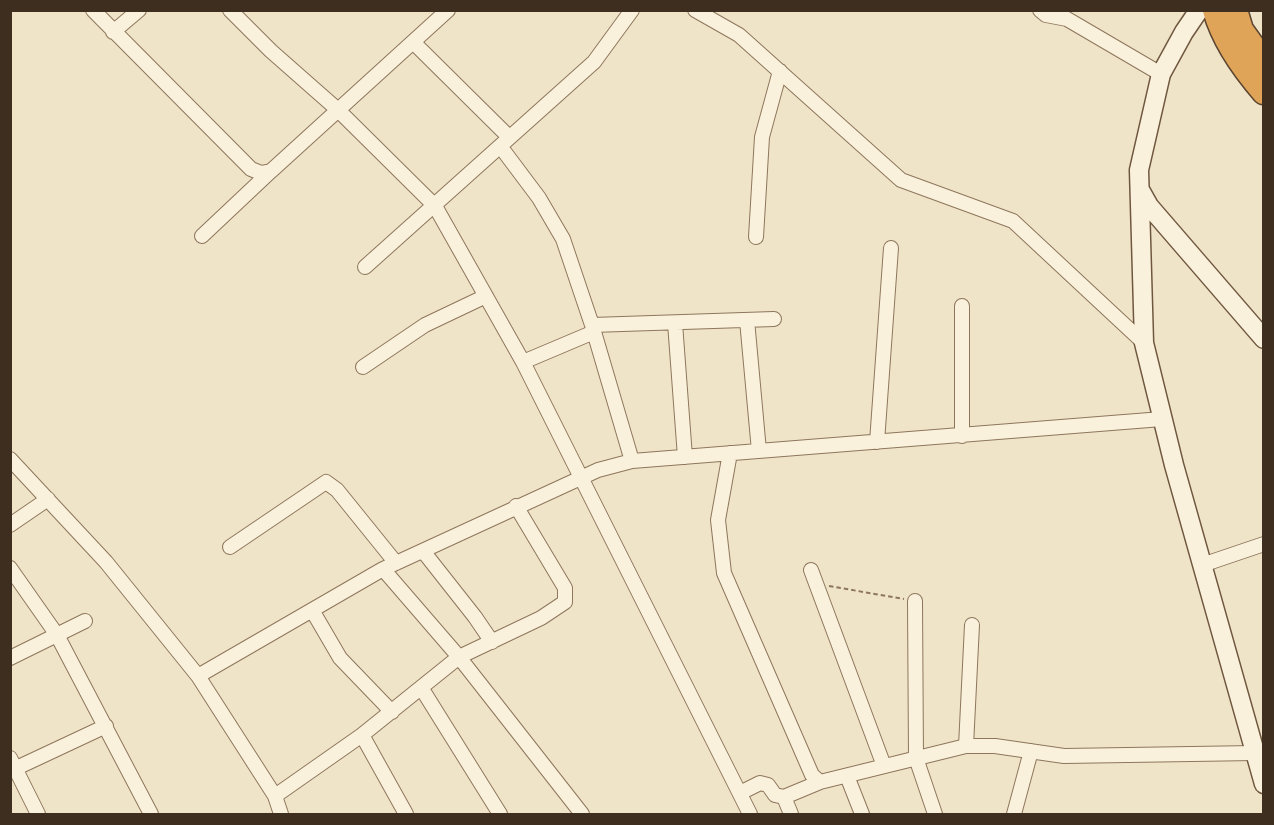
<!DOCTYPE html>
<style>
body{margin:0}
#map{position:relative;width:1274px;height:825px;overflow:hidden;background:#f0e4c8;font-family:"PT Serif",serif}
canvas{display:block}
.frame{position:absolute;inset:0;border:12px solid #3d2e20;pointer-events:none}
</style>
<div id="map">
<canvas width="1274" height="825"></canvas>
<div class="frame"></div>
</div>
<script>
const ctx = document.querySelector('canvas').getContext('2d');
ctx.lineJoin = 'round';
function stroke(path, color, width, dash) { ctx.strokeStyle = color; ctx.lineWidth = width; ctx.lineCap = dash ? 'butt' : 'round'; ctx.setLineDash(dash || []); ctx.stroke(path); }
const path = new Path2D(`
 M829 586 904 599`);
const street = new Path2D(`
 M93 10 251 169 261 173 271 171 448 10
 M230 10 271 51 338 110 435 206 523 362 750 814
 M695 10 739 35 901 180 1013 221 1144 343
 M1040 10 1046 15 1067 19 1161 74
 M113 32 139 10
 M413 42 509 137
 M500 146 539 198 563 239 592 325 632 461
 M202 236 271 171
 M756 237 762 137 780 71
 M365 267 594 62 632 10
 M747 320 759 451
 M675 323 685 457
 M592 325 774 319
 M523 362 594 332
 M363 367 425 325 486 296
 M962 436V306
 M877 442 891 248
 M730 453 718 520 724 573 812 775 820 782
 M10 459 106 562 198 676 275 796 281 814
 M10 525 48 499
 M230 547 326 482 337 490 396 563
 M423 551 475 617 492 642
 M1202 565 1264 544
 M10 568 57 635 151 814
 M383 569 459 657 582 814
 M811 570 884 766
 M915 601 916 758 935 814
 M312 610 340 658 392 712
 M10 658 85 621
 M198 676 383 569 598 470 632 461 1162 419
 M422 689 500 814
 M362 735 406 814
 M966 746 972 625
 M10 758 38 814
 M10 771 106 726
 M847 776 862 814
 M740 793 760 783 768 785 775 795 784 797 820 782 966 746H995L1064 756 1255 753
 M275 796 362 735 459 657 541 618 565 602V588L516 506
 M784 797 791 814
 M1014 814 1031 751`);
const secondary = new Path2D(`
 M1199 10 1184 32 1161 74 1139 170 1144 343 1174 465 1264 784
 M1140 190 1149 206 1264 339`);
const highway = new Path2D(`
 M1215 10C1224 41 1243 68 1264 92
 M1235 10 1241 30 1264 62`);
stroke(street, '#8d765c', 16);
stroke(secondary, '#6f573f', 21);
stroke(highway, '#5b4430', 27);
stroke(path, '#8d765c', 2, [4.5, 3]);
stroke(street, '#faf1dc', 14);
stroke(secondary, '#faf1dc', 18);
stroke(highway, '#e0a458', 24);
</script>
